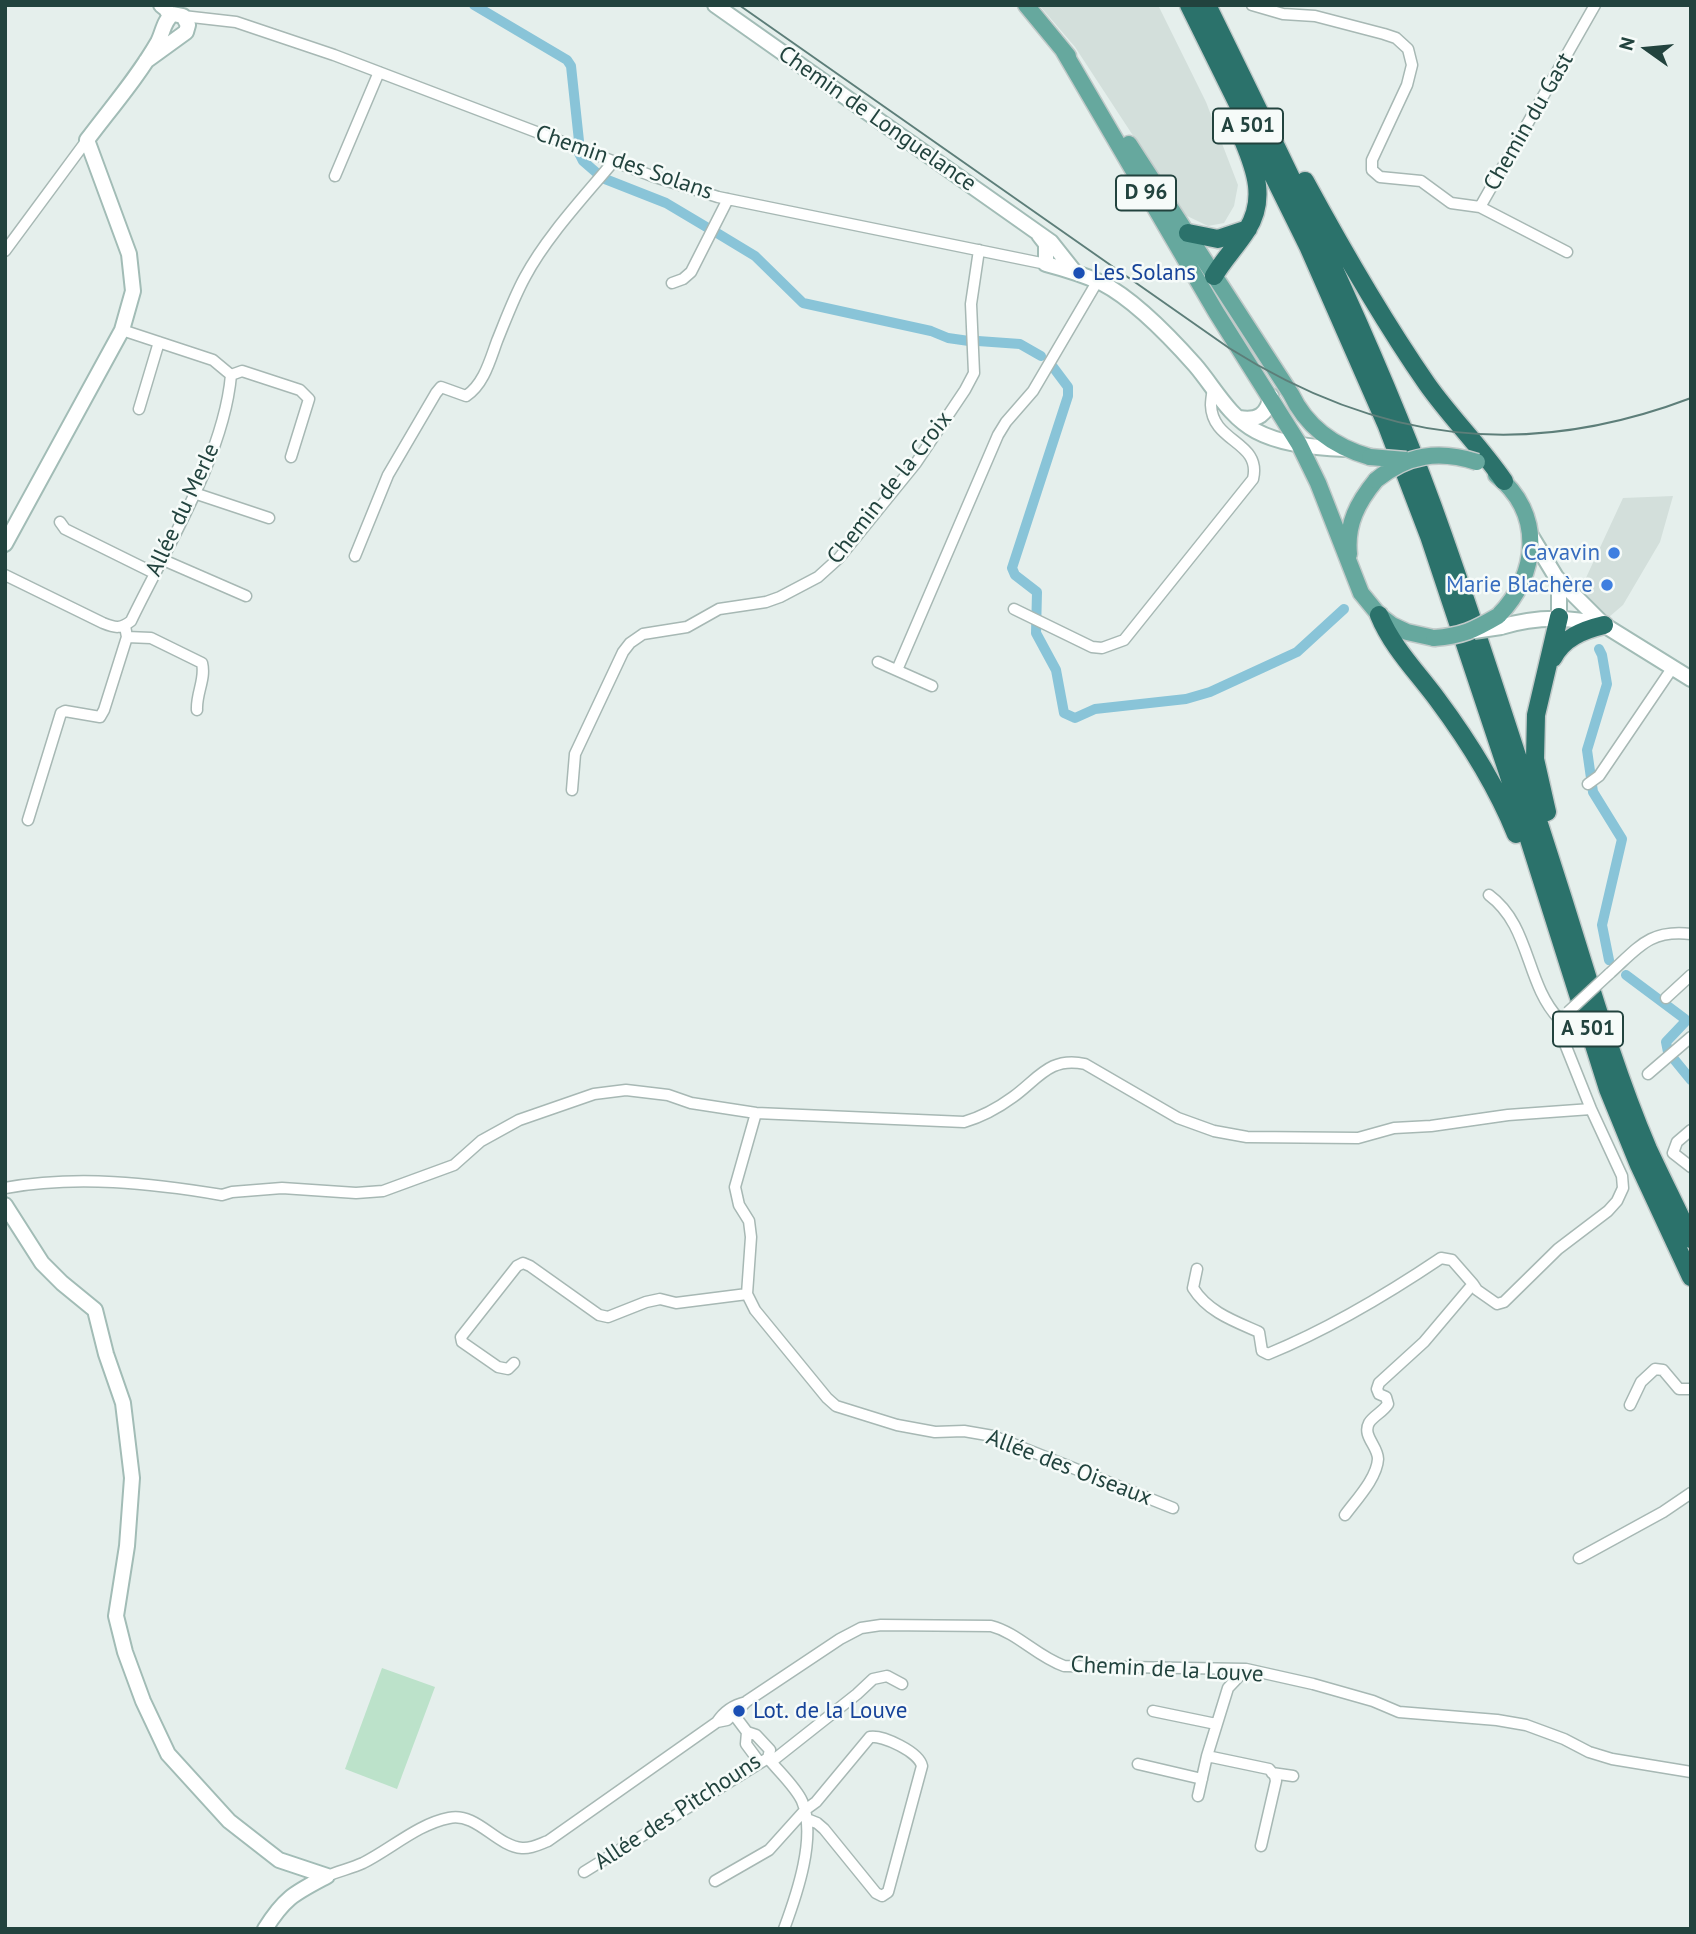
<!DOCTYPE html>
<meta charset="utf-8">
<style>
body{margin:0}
#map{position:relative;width:1696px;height:1934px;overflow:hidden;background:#e5efec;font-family:"PT Sans",sans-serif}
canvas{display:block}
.frame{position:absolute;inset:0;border:7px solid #22433e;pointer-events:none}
.north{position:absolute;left:1612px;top:14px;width:70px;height:70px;-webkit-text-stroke:5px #f6fbf9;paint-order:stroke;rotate:285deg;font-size:19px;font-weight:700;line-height:28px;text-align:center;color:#22433e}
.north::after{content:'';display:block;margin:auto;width:24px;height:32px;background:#22433e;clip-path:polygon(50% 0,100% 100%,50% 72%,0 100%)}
</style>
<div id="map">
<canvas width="1696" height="1934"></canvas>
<div class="frame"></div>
<div class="north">N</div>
</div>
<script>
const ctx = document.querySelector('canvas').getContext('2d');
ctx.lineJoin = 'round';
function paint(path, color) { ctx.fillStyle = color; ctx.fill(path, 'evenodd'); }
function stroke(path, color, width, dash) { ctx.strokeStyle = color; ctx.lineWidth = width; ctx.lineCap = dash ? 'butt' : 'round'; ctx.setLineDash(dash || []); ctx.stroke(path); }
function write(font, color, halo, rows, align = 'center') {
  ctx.font = font + ' "PT Sans",sans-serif'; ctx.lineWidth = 5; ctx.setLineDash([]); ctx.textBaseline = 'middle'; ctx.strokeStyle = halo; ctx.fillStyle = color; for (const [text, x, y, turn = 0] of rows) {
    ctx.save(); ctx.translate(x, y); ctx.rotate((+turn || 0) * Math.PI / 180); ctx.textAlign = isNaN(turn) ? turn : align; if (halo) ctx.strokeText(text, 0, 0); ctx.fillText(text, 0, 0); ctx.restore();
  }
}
const built = new Path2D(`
 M1039 5H1158L1206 102 1238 185 1234 206 1224 223 1208 226 1185 215 1075 47Z
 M1673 496 1660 542 1623 605 1609 617 1594 608 1578 595 1623 498Z`);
const green = new Path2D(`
 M382 1668 435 1687 397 1789 345 1769Z`);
const canal = new Path2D(`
 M474 5 567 60 571 66 579 141
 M579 153 583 161 598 174
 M605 179 666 203 708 228
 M717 233 755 256 803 303 931 331 948 338 969 341
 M978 341 1020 344 1041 356
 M1053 367 1068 387V396L1012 568 1015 575 1037 592 1036 633 1056 670 1064 713 1075 718 1095 709 1186 699 1210 692 1297 652 1344 609
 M1599 649 1602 655 1607 684 1587 750 1593 792 1622 839 1602 925 1609 960
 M1626 975 1685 1019V1022L1666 1042 1668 1052
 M1673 1058 1691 1080`);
const street = new Path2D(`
 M1252 5 1283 14 1315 16 1384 34 1396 38 1408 49 1412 65 1407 85 1372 160V170L1380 177 1421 181 1451 203 1480 207 1595 5
 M183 16 236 22 334 55 652 176 718 197 1046 264
 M335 176 379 72
 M1480 207 1567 252
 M5 251 87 140
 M672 283 683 279 691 272 728 199
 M231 375 242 371 300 390 309 399 291 457
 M139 409 159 342
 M194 493 269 518
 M60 522 65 529 154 573
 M355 556 388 475 436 393 441 387 466 396C484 384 490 360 497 341 506 319 514 297 525 277 547 236 584 197 613 162
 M161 559 246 596
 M5 575 103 623C115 628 121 629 131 621 166 548 224 456 231 375L213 360 122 330
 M1014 609 1092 647 1102 648 1124 640 1253 479C1262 441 1212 443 1211 405 1211 400 1212 394 1213 388
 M127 637 151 638 202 663C206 679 196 693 197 710
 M878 662 932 686
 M897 670 998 435 1006 422 1033 391 1097 282
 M1588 784 1599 776 1673 667
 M572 790 575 754 623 652 630 643 643 634 687 627 719 609 766 602 780 597 818 577 839 558 916 463 965 390 974 373 971 304 979 250
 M28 820 61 713 65 711 100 717 104 710 127 637 125 626
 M1489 895C1531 926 1525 983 1559 1019
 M1609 974C1638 948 1649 929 1691 934
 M1666 998 1691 975
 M1648 1074 1691 1037
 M756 1113 735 1187 739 1205 749 1221 751 1237 747 1294 755 1310 827 1398 836 1406 897 1425 935 1432 964 1431 993 1436 1173 1508
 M1691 1130 1677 1142 1673 1153 1691 1167
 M5 1188C76 1175 151 1183 222 1195L232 1192 282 1188 356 1193 383 1191 454 1165 481 1141 519 1120 594 1094 626 1090 668 1095 691 1103 756 1113 964 1122C981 1117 998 1108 1013 1097 1038 1079 1050 1056 1085 1064L1178 1118 1214 1131 1247 1137 1358 1138 1394 1128 1431 1126 1508 1115 1591 1109
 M1197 1269 1193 1288C1208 1312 1234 1321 1259 1332L1262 1351 1268 1354C1329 1329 1386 1295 1441 1258L1452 1260 1473 1284
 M514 1363 508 1369 498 1367 462 1342 461 1337 517 1266 523 1263 530 1266 599 1315 608 1317 646 1302 660 1299 676 1303 747 1294
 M1630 1405 1641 1382 1655 1369 1663 1370 1679 1389H1691
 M1345 1515C1356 1500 1377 1478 1378 1459 1378 1446 1362 1436 1369 1423 1373 1416 1383 1412 1388 1404L1386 1397 1379 1394 1377 1389 1379 1383 1424 1342 1473 1284 1477 1290 1497 1304 1504 1302 1558 1249 1608 1211 1617 1201 1623 1188 1622 1176 1591 1109 1561 1034 1559 1019
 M1579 1558 1663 1512 1691 1493
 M1153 1711 1216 1724
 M717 1722 727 1720 747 1701 840 1639 861 1628 881 1625 991 1626C1018 1633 1036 1656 1064 1666L1246 1669 1313 1684 1373 1701 1399 1712 1497 1720 1526 1725 1564 1739 1589 1752 1612 1759 1691 1772
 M747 1732 746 1744 760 1763
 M1207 1756 1269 1769 1275 1776 1276 1781 1261 1846
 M768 1758C778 1771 795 1786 802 1801 817 1836 797 1894 784 1929
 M771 1762 857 1694 873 1679 887 1676 902 1684
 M1138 1764 1202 1779
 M1272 1773 1293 1776
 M1198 1796 1207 1756 1228 1688 1246 1669
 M584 1872 768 1758 770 1750 756 1735 747 1732 732 1712
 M327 1876C339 1871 352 1868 363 1863 391 1849 418 1824 449 1818 477 1812 496 1846 522 1848 531 1849 540 1844 548 1841L717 1722C724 1711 733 1705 746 1702
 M715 1881 769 1850 805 1810 816 1802 870 1737C883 1735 919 1752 922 1766L888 1892 882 1896 876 1893 824 1829 817 1823 807 1819`);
const secondary = new Path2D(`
 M161 5 166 9 170 16
 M715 5 1051 242 1074 271
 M1039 235 1046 244V264C1065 269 1084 275 1102 283 1133 299 1171 338 1195 365 1214 387 1229 417 1256 431 1282 445 1317 448 1345 449
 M1239 418C1258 421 1267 415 1271 396
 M1530 534 1556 577 1604 625 1691 679
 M5 544 122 330 133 291 129 254 87 140C111 108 138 77 158 42 163 32 164 20 173 14L183 16 188 25 186 32 146 61
 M1556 577 1559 591V617
 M1501 627C1536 616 1568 616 1603 625
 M5 1205 42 1263 62 1283 95 1310 106 1354 123 1403 132 1478 127 1546 116 1616 125 1652 143 1701 168 1754 229 1821 279 1860 327 1876
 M265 1929C285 1897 295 1893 327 1876`);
const primary = new Path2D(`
 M1026 5 1068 56
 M1063 50 1216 312 1299 444 1318 483 1361 593 1379 615 1392 625 1407 632 1434 638
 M1129 144 1291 394C1307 428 1335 447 1370 457
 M1496 475C1544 513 1539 575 1498 616
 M1349 554C1346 524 1358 502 1376 480`);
const highway = new Path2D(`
 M1189 5 1308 246 1387 426 1429 536 1508 773 1608 1089 1639 1165 1691 1277
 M1207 5C1292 179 1379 352 1443 535 1486 657 1525 780 1564 902 1590 985 1614 1069 1648 1149 1662 1179 1677 1209 1691 1239
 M1305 181C1343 251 1382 319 1427 384 1451 418 1480 446 1504 481
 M1188 233 1218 239 1248 229
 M1214 276C1223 260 1237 246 1247 230 1266 200 1256 171 1243 140
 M1379 615C1392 647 1417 672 1437 699 1469 742 1496 785 1516 834
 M1553 658C1563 638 1583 630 1604 625
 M1547 812 1535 759 1536 715 1559 617`);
const tram = new Path2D(`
 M739 5 1229 348C1378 442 1525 461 1691 398`);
const streetBridge = new Path2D(`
 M1568 1012 1609 974`);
const secondaryBridge = new Path2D(`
 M1474 631 1501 627`);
const primaryBridge = new Path2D(`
 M1370 457 1406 460
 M1376 480C1408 454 1439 450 1477 462
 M1434 638C1462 636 1474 630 1498 616`);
const markers = [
 [1079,273,7,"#1a4fb4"],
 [1614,553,7,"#3f7fe0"],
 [1607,585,7,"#3f7fe0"],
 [739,1711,7,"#1a4fb4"]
];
const shields = [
 [1248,126,70],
 [1146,193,60],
 [1588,1029,70]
];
const shieldNames = [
 ["A 501",1248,126],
 ["D 96",1146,193],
 ["A 501",1588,1029]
];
const streetNames = [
 ["Chemin de Longuelance",877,119,35],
 ["Chemin du Gast",1529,122,-60],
 ["Chemin des Solans",624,163,19],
 ["Chemin de la Croix",890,488,-52],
 ["Allée du Merle",183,510,-65],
 ["Allée des Oiseaux",1069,1468,21],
 ["Chemin de la Louve",1167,1670,3],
 ["Allée des Pitchouns",678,1812,-33]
];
const transitNames = [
 ["Les Solans",1093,273],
 ["Lot. de la Louve",753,1711]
];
const shopNames = [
 ["Cavavin",1600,553],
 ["Marie Blachère",1593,585]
];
paint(built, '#d3dfdb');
paint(green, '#bce2ca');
stroke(canal, '#89c4d8', 10);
stroke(street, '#a7b8b4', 13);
stroke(secondary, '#a2bcb6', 18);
stroke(primary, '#c1cac9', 19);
stroke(highway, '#c1cac9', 21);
stroke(street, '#fff', 10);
stroke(secondary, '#fff', 14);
stroke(primary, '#66a89e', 16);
stroke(highway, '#2b726b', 18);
stroke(tram, '#5d7e79', 2);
stroke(streetBridge, '#a7b8b4', 13, []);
stroke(secondaryBridge, '#a2bcb6', 18, []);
stroke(primaryBridge, '#c1cac9', 19, []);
stroke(streetBridge, '#fff', 10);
stroke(secondaryBridge, '#fff', 14);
stroke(primaryBridge, '#66a89e', 16);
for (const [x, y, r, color] of markers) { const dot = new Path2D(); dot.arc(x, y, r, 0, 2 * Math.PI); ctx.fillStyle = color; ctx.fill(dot); stroke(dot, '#f6fbf9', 2.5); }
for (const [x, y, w] of shields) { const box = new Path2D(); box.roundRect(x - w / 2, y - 17.5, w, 35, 5); ctx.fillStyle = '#f6fbf9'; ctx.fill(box); stroke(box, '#22433e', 2); }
write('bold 21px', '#22433e', null, shieldNames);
write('23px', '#22433e', '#f6fbf9', streetNames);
write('23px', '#164399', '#f6fbf9', transitNames, 'left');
write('23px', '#366cbe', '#f6fbf9', shopNames, 'right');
</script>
